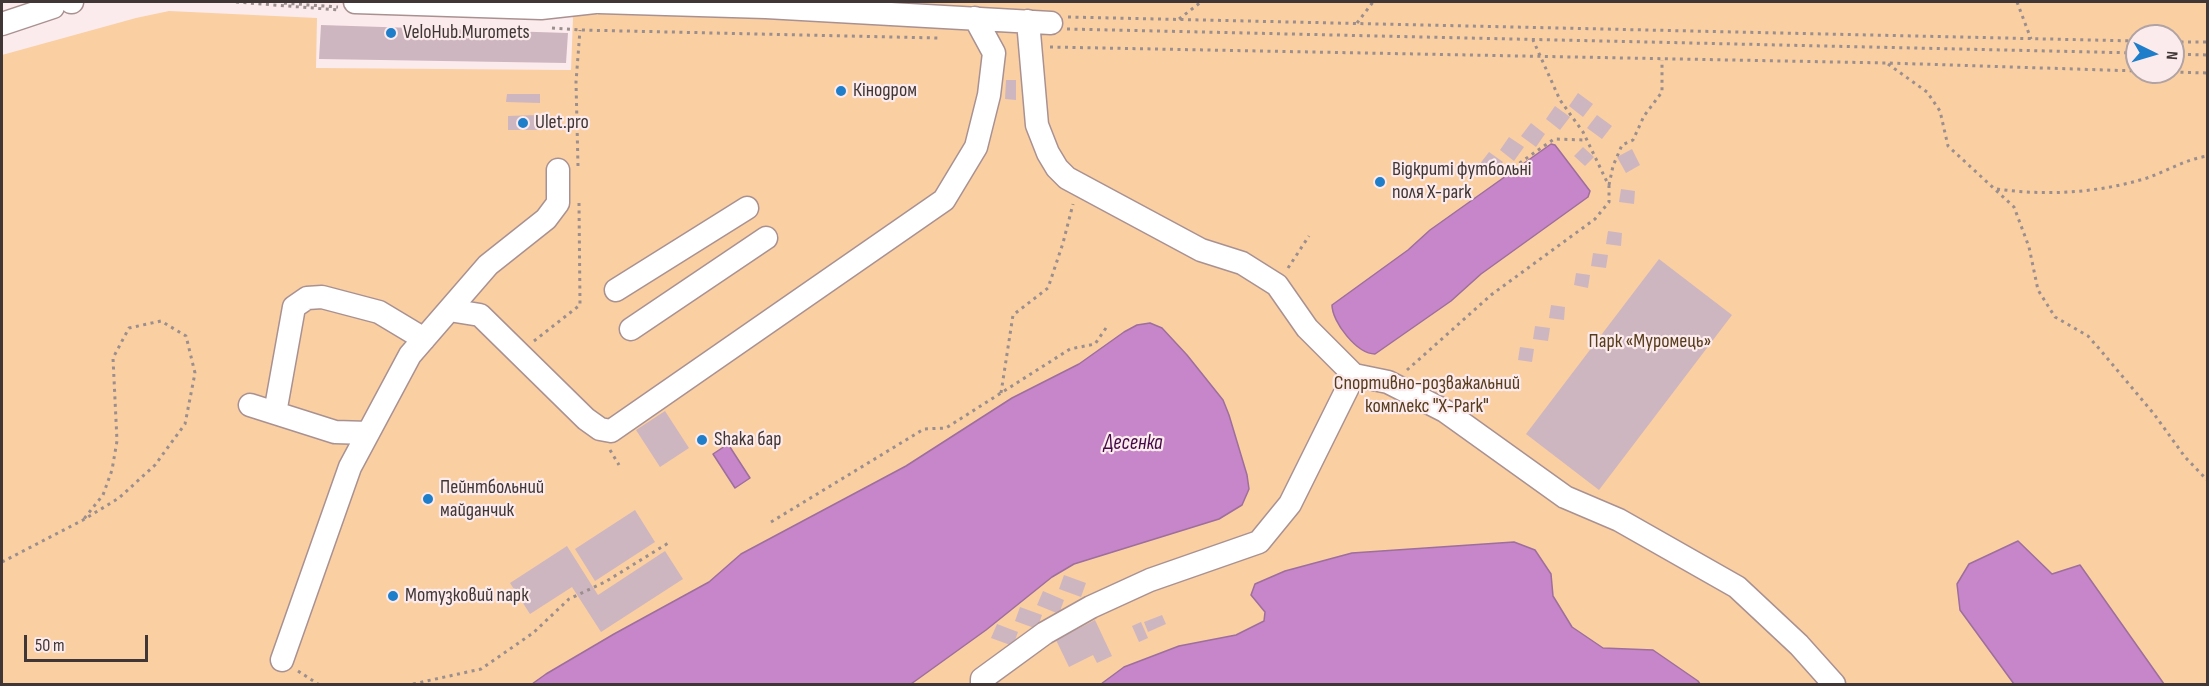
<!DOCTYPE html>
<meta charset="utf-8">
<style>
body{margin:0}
#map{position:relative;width:2209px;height:686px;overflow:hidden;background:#fcebec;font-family:"Sofia Sans Condensed",sans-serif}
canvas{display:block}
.frame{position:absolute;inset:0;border:3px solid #403636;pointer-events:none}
.north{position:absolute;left:2125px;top:24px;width:60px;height:60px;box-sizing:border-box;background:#fcebec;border:2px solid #b1a3a3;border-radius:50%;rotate:95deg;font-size:16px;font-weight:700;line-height:24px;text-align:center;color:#403636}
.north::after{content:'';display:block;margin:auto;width:21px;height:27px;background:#1f7eca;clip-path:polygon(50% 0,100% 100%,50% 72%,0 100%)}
.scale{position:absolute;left:24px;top:635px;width:124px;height:27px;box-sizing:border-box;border:3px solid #403636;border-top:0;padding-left:8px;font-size:18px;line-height:21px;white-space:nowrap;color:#403636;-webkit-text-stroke:4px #fcebec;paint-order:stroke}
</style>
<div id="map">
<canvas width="2209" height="686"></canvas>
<div class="frame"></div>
<div class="north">N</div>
<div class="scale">50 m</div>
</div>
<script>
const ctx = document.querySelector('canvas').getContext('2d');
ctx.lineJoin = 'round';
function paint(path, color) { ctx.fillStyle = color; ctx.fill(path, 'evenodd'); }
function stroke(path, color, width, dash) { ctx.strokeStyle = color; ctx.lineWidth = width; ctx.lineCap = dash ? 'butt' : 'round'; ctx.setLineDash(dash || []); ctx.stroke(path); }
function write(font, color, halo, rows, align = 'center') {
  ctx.font = font + ' "Sofia Sans Condensed",sans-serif'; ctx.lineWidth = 4.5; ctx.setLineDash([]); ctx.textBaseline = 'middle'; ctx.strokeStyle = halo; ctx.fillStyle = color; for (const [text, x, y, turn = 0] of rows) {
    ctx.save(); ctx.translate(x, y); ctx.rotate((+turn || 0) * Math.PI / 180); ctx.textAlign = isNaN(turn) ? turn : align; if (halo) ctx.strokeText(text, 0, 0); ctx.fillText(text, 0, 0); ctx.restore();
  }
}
const green = new Path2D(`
 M563 2H2207V684H2V55L136 18 169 11 317 18 316 68 571 70 573 18ZM2137 36H2173V72H2137Z`);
const water = new Path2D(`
 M1551 144 1555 145 1590 191 1588 197 1481 274 1451 301 1375 354C1357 354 1332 322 1332 305L1408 250 1430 230Z
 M1150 323 1162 328 1187 355 1223 400 1229 415 1247 475 1249 489 1242 505 1219 519 1074 564 1052 577 986 630 911 684H532L546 674 614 634 709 582 741 554 906 466 1012 398 1079 364 1124 332 1137 325Z
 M728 444 750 478 735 488 713 454Z
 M2018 541 2052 574 2080 565 2164 684H2014L1960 610 1957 584 1969 564Z
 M1514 542 1535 550 1551 574 1553 596 1572 627 1603 648 1653 650 1698 681 1700 684H1101L1124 667 1179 646 1236 635 1264 621 1265 612 1251 595 1255 584 1285 571 1352 553Z`);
const building = new Path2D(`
 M321 25 568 33 566 63 319 59Z
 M1006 80H1016V100L1005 99Z
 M1578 93 1593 104 1583 117 1569 106Z
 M507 94H540V103L506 102Z
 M1555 106 1570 117 1560 130 1546 119Z
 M537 115 538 130H508V116Z
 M1597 115 1612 126 1602 139 1587 128Z
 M1531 123 1545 134 1536 147 1521 136Z
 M1509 137 1524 147 1514 161 1500 150Z
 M1583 147 1594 157 1585 166 1574 156Z
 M1632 149 1640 165 1626 173 1617 157Z
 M1489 152 1503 162 1493 175 1479 165Z
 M1621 189 1635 191 1634 204 1619 202Z
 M1608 231 1622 233 1621 246 1606 244Z
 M1593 253 1608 255 1606 268 1591 266Z
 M1659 259 1732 315 1599 490 1526 434Z
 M1576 273 1590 275 1588 288 1574 285Z
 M1551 305 1565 307 1564 320 1549 318Z
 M1535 326 1550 328 1548 341 1533 339Z
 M1520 347 1534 349 1532 362 1518 360Z
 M665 411 689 448 660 467 636 430Z
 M635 510 655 542 595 581 575 549Z
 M567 546 598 595 665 551 683 579 601 632 572 587 530 614 510 583Z
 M1064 575 1086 583 1081 597 1059 589Z
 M1043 591 1064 600 1059 614 1037 605Z
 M1020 607 1042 615 1037 629 1015 621Z
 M1162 615 1166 624 1148 632 1144 622Z
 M1095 620 1112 656 1097 663 1093 655 1069 667 1056 640Z
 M1141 622 1148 638 1139 642 1132 626Z
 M997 624 1018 632 1013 646 991 638Z`);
const path = new Path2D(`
 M236 2 339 10
 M2017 2 2031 39
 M284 3 338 7
 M1068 17 2137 41
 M1179 19 1201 2
 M1357 23 1373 2
 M552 28 580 30 938 38
 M1067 29 2137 53
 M2173 42H2208
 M1050 47 1888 63 2137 71
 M2173 54 2208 55
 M1888 64 1927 92 1940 111 1948 146 2014 207 2029 247 2038 290 2055 317 2088 336 2102 352 2154 414 2185 457 2208 481
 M2173 72 2208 73
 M578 166 576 82 580 30
 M1501 176 1554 139 1586 140
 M1609 185 1613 166 1622 145 1633 140 1644 116 1662 92V60
 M1997 189C2047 196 2098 193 2147 178 2167 171 2186 159 2208 156
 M1288 268 1309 236
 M534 341 580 305 579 203
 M1407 370 1491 295 1595 219 1609 202V186L1583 132 1560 100 1533 40
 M1001 393 1013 315 1048 288 1063 243 1073 204
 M610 450 619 465
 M771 522 924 429 946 428 1070 349 1095 344 1106 328
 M2 562 83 520 119 498 155 465 185 424 195 373 186 336 161 321 129 328 113 358 117 441 112 470 103 495 83 520
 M298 671 318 684
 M413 684 481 669 533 633 569 599 605 582 670 542`);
const minor = new Path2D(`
 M71 2H72
 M355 2 541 8 595 2
 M599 2 766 7 1051 23
 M1028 21 1037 125 1048 153 1057 168 1067 178 1201 250 1242 263 1277 285 1307 328 1354 375 1388 382 1445 411 1565 497 1619 520 1737 587 1799 645 1834 684
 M2 24 53 7
 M616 290 747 208
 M449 310 488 265 546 219 558 203V170
 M631 329 766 238
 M250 405 335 432 368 433
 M275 413 294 307 307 298 322 297 379 312 424 339
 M282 660 350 467 410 355 449 310 480 315 586 419 600 429 611 431 944 200 976 147 989 95 994 53 975 18
 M982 684V679L1045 633 1091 607 1150 580 1259 542 1290 504 1354 375`);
const markers = [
 [391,33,6,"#1f7eca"],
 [841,91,6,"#1f7eca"],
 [523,123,6,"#1f7eca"],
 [1380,182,6,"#1f7eca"],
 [702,440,6,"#1f7eca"],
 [428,499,6,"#1f7eca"],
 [393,596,6,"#1f7eca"]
];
const poiNames = [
 ["VeloHub.Muromets",403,33],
 ["Кінодром",853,91],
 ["Ulet.pro",535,123],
 ["Відкриті футбольні",1392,170],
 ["поля X-park",1392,193],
 ["Shaka бар",714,440],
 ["Пейнтбольний",440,488],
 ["майданчик",440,511],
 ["Мотузковий парк",405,596]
];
const parkNames = [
 ["Парк «Муромець»",1650,342],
 ["Спортивно-розважальний",1427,384],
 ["комплекс \"Х-Park\"",1427,407]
];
const waterNames = [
 ["Десенка",1133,444]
];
paint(green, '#facfa2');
paint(water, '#c686c9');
stroke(water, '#9e6e9d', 1.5);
paint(building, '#ceb6c0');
stroke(minor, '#aa9191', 25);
stroke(path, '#9b8e8e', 3, [3, 4.5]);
stroke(minor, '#fff', 22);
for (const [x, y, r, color] of markers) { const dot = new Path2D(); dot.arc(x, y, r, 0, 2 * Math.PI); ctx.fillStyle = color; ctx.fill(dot); stroke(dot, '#fcebec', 2); }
write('20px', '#403636', '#fcebec', poiNames, 'left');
write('20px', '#573c1d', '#fcebec', parkNames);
write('italic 21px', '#450949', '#fcebec', waterNames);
</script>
